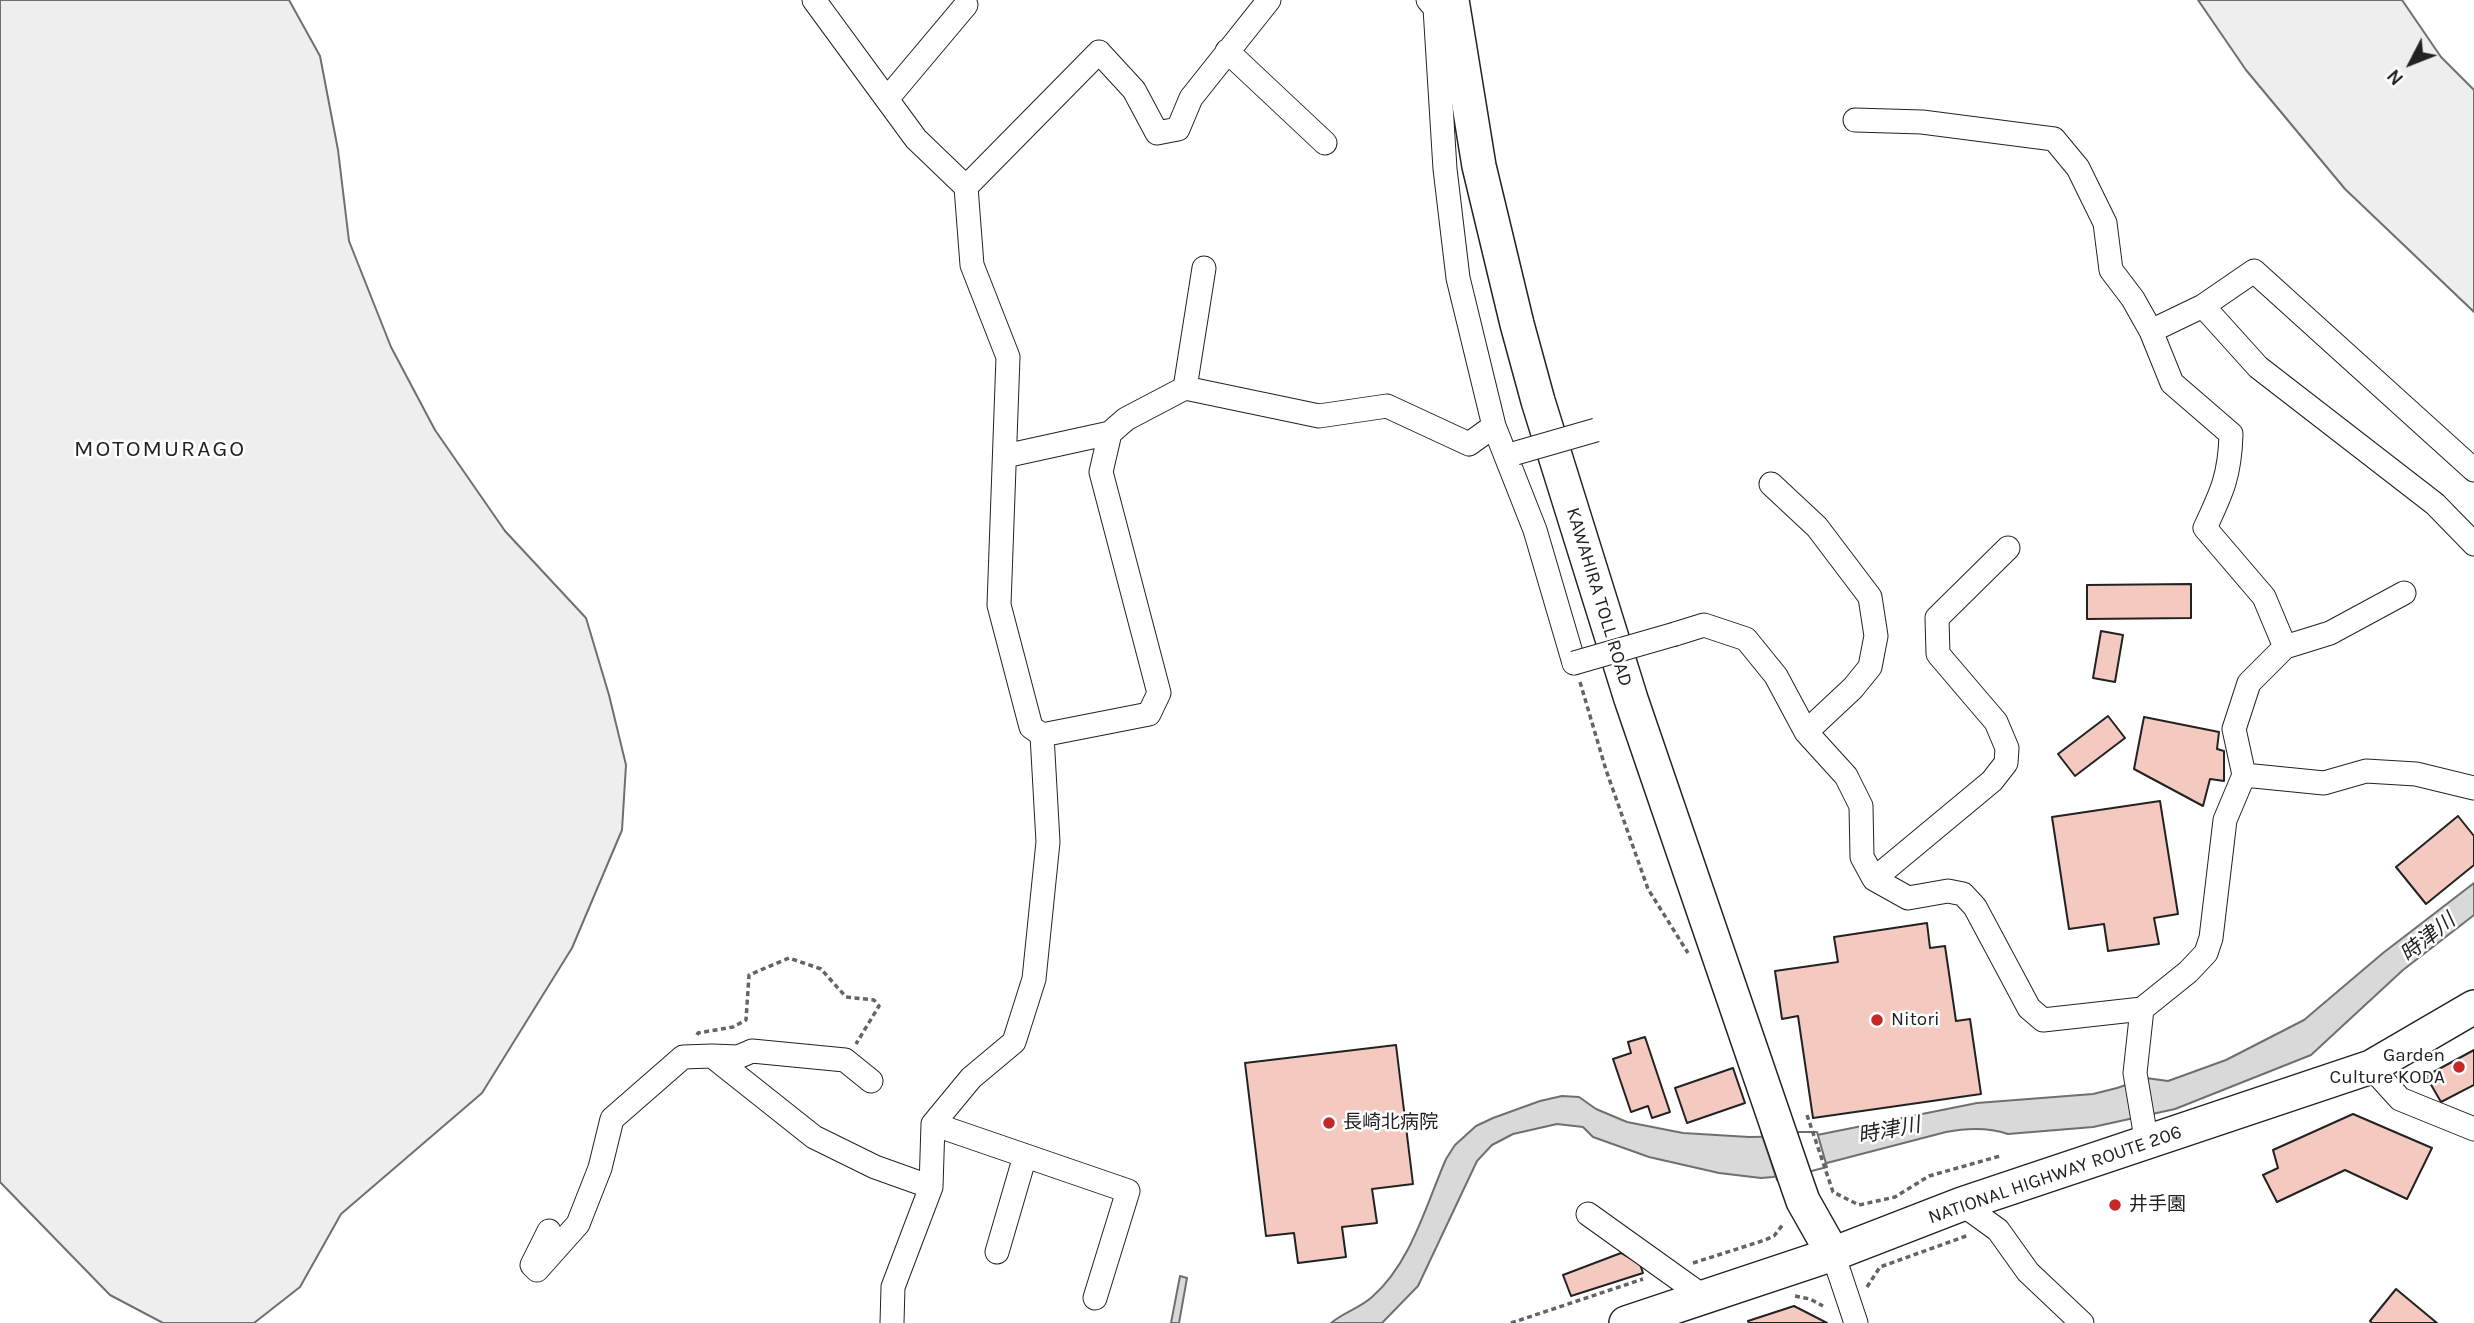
<!DOCTYPE html>
<meta charset="utf-8">
<style>
body{margin:0}
#map{position:relative;width:2474px;height:1323px;overflow:hidden;background:#fff;font-family:Karla,sans-serif}
canvas{display:block}
.north{position:absolute;left:2376px;top:28px;width:70px;height:70px;-webkit-text-stroke:5px #fff;paint-order:stroke;rotate:228deg;font-size:19px;font-weight:700;line-height:28px;text-align:center;color:#222}
.north::after{content:'';display:block;margin:auto;width:24px;height:32px;background:#222;clip-path:polygon(50% 0,100% 100%,50% 72%,0 100%)}
</style>
<div id="map">
<canvas width="2474" height="1323"></canvas>
<div class="north">N</div>
</div>
<script>
const ctx = document.querySelector('canvas').getContext('2d');
ctx.lineJoin = 'round';
function paint(path, color) { ctx.fillStyle = color; ctx.fill(path, 'evenodd'); }
function stroke(path, color, width, dash) { ctx.strokeStyle = color; ctx.lineWidth = width; ctx.lineCap = dash ? 'butt' : 'round'; ctx.setLineDash(dash || []); ctx.stroke(path); }
function write(font, color, halo, rows, align = 'center') {
  ctx.font = font + ' Karla,"Noto Sans JP",sans-serif'; ctx.lineWidth = 5; ctx.setLineDash([]); ctx.textBaseline = 'middle'; ctx.strokeStyle = halo; ctx.fillStyle = color; for (const [text, x, y, turn = 0] of rows) {
    ctx.save(); ctx.translate(x, y); ctx.rotate((+turn || 0) * Math.PI / 180); ctx.textAlign = isNaN(turn) ? turn : align; if (halo) ctx.strokeText(text, 0, 0); ctx.fillText(text, 0, 0); ctx.restore();
  }
}
const green = new Path2D(`
 M0 0H289L320 56 338 150 349 241 391 347 435 430 505 531 586 618 609 695 626 765 622 830 572 948 482 1093 341 1214 300 1287 254 1323H163L110 1295 0 1182Z
 M2198 0H2402L2441 57 2474 90V312L2345 189 2246 70Z`);
const water = new Path2D(`
 M2474 883V915L2403 970 2311 1055 2175 1109 2093 1127 2008 1134C1987 1127 1967 1128 1946 1132L1773 1177 1761 1178 1719 1173 1649 1157 1593 1137 1583 1127 1557 1124 1513 1134 1492 1145 1477 1161 1418 1286 1382 1323H1331C1344 1312 1360 1308 1372 1297 1411 1263 1426 1205 1446 1159L1455 1145 1476 1126 1493 1118 1540 1101 1562 1096 1579 1097 1596 1109 1627 1122 1683 1133 1749 1137 1812 1136 1977 1103 2093 1094 2117 1088 2146 1078 2168 1081 2226 1060 2304 1020 2383 953Z
 M1180 1276 1187 1278 1179 1323H1171Z`);
const pier = new Path2D(`
 M1761 1132H1817L1827 1167 1777 1180Z`);
const building = new Path2D(`
 M2191 584V618L2087 619V585Z
 M2101 631 2123 635 2115 682 2093 678Z
 M2108 716 2125 738 2075 776 2058 754Z
 M2144 717 2219 732 2217 749 2224 751V781L2210 779 2203 806 2134 769Z
 M2160 801 2178 914 2154 918 2159 944 2108 951 2104 924 2069 929 2052 817Z
 M2458 816 2474 836V865L2426 904 2396 867Z
 M1927 923 1930 948 1945 946 1956 1021 1970 1019 1981 1094 1813 1118 1798 1016 1782 1019 1775 971 1838 962 1834 937Z
 M1645 1037 1670 1112 1652 1118 1648 1106 1631 1112 1613 1059 1631 1053 1628 1042Z
 M1396 1045 1413 1184 1372 1189 1377 1223 1342 1227 1346 1257 1298 1263 1294 1233 1266 1236 1245 1063Z
 M2474 1050V1085L2441 1102 2426 1076Z
 M1733 1068 1745 1103 1687 1123 1675 1088Z
 M2353 1114 2432 1148 2407 1199 2345 1170 2277 1202 2263 1175 2278 1168 2273 1150Z
 M1621 1253 1640 1264 1643 1273 1571 1296 1563 1275Z
 M2396 1289 2437 1323H2372L2370 1321Z
 M1794 1306 1827 1323H1749L1748 1321Z`);
const path = new Path2D(`
 M1580 682 1606 770 1648 889 1688 953
 M697 1035 698 1033 733 1027 746 1020 749 975 789 958 821 969 846 997 874 1000 879 1006 856 1044
 M1807 1115 1833 1192 1859 1205 1895 1197 1929 1176 2000 1156
 M1693 1263 1765 1240 1774 1236 1784 1223
 M1867 1287 1880 1267 1969 1235
 M1795 1296 1810 1299 1823 1306
 M1511 1323 1643 1279`);
const minor = new Path2D(`
 M814 0 916 139 966 187 972 265 1008 357 999 605 1031 727 1042 735 1048 842 1034 979 1014 1042 971 1078 933 1124 931 1187 893 1287 892 1323
 M1227 51 1325 143
 M887 99 966 5
 M966 187 1099 52 1134 90 1157 133 1178 129 1191 98 1269 0
 M2203 306 2258 367 2435 504 2474 544
 M2151 331 2203 306 2254 271 2474 470
 M1185 388 1319 416 1387 406 1469 444 1494 426 1458 278 1445 169 1435 8 1428 0
 M1494 426 1535 530 1574 663
 M1005 456 1110 433
 M1771 484 1817 527 1870 597 1876 636 1870 667 1853 688 1806 732
 M1675 634 1704 625 1746 639 1776 676 1806 732 1846 776 1861 806 1862 857 1874 879 1908 898 1948 891 1963 894 1975 907 2029 1008 2043 1020 2142 1009 2188 972 2206 953 2211 938 2225 820 2244 775 2234 729 2249 683 2285 647 2264 597 2205 528C2222 492 2230 475 2231 434L2172 383 2151 331 2133 299 2111 270 2105 223 2078 168 2054 139 1922 122 1855 120
 M2285 647 2330 633 2404 593
 M1042 735 1149 714 1159 693 1101 472 1110 433 1126 419 1185 388 1204 268
 M2244 775 2324 783 2366 771 2416 774 2474 788
 M1874 879 1992 781 2006 763 2007 748 1996 722 1938 654 1937 618 2008 548
 M2142 1009 2135 1073 2147 1144
 M2371 1067 2400 1099 2474 1129
 M871 1081 845 1060 752 1051 738 1057 712 1056 814 1137 875 1167 931 1187
 M933 1124 1128 1191 1095 1298
 M1962 1204 1998 1230 2028 1272 2082 1323
 M1588 1214 1704 1297
 M549 1231 532 1265 537 1270 578 1224 600 1168 612 1119 683 1057 712 1056
 M997 1252 1025 1156
 M1833 1254 1856 1323`);
const highway = new Path2D(`
 M1452 0 1479 166 1517 324 1538 401 1631 699 1796 1181 1803 1201 1833 1254
 M1626 1323 1833 1254 1962 1204 2371 1067 2474 1007`);
const minorBridge = new Path2D(`
 M1516 453 1596 430
 M1574 663 1675 634`);
const markers = [
 [1877,1020,7,"#c62828"],
 [2459,1067,7,"#c62828"],
 [1329,1123,7,"#c62828"],
 [2115,1205,7,"#c62828"]
];
const streetNames = [
 ["KAWAHIRA TOLL ROAD",1599,597,73],
 ["NATIONAL HIGHWAY ROUTE 206",2055,1175,-19]
];
const poiNames = [
 ["Nitori",1891,1020],
 ["Garden",2445,1056,"right"],
 ["Culture KODA",2445,1078,"right"],
 ["長崎北病院",1343,1123],
 ["井手園",2129,1205]
];
const waterNames = [
 ["時津川",2428,938,-39],
 ["時津川",1889,1131,-11]
];
const quarterNames = [
 ["MOTOMURAGO",160,449]
];
paint(green, '#eee');
stroke(green, '#6f6f6f', 2);
paint(water, '#d9d9d9');
stroke(water, '#6f6f6f', 2);
paint(pier, '#fff');
stroke(pier, '#6f6f6f', 2);
paint(building, '#f3c9c0');
stroke(building, '#222', 2);
stroke(minor, '#222', 25);
stroke(highway, '#222', 36);
stroke(path, '#646464', 3.5, [5, 3.5]);
stroke(minor, '#fff', 23);
stroke(highway, '#fff', 33);
stroke(minorBridge, '#222', 25, []);
stroke(minorBridge, '#fff', 23);
for (const [x, y, r, color] of markers) { const dot = new Path2D(); dot.arc(x, y, r, 0, 2 * Math.PI); ctx.fillStyle = color; ctx.fill(dot); stroke(dot, '#fff', 2.5); }
write('19px', '#222', '#fff', streetNames);
write('19px', '#222', '#fff', poiNames, 'left');
write('italic 21px', '#222', '#fff', waterNames);
ctx.letterSpacing = '2px';
write('23px', '#222', '#fff', quarterNames);
ctx.letterSpacing = '0px';
</script>
